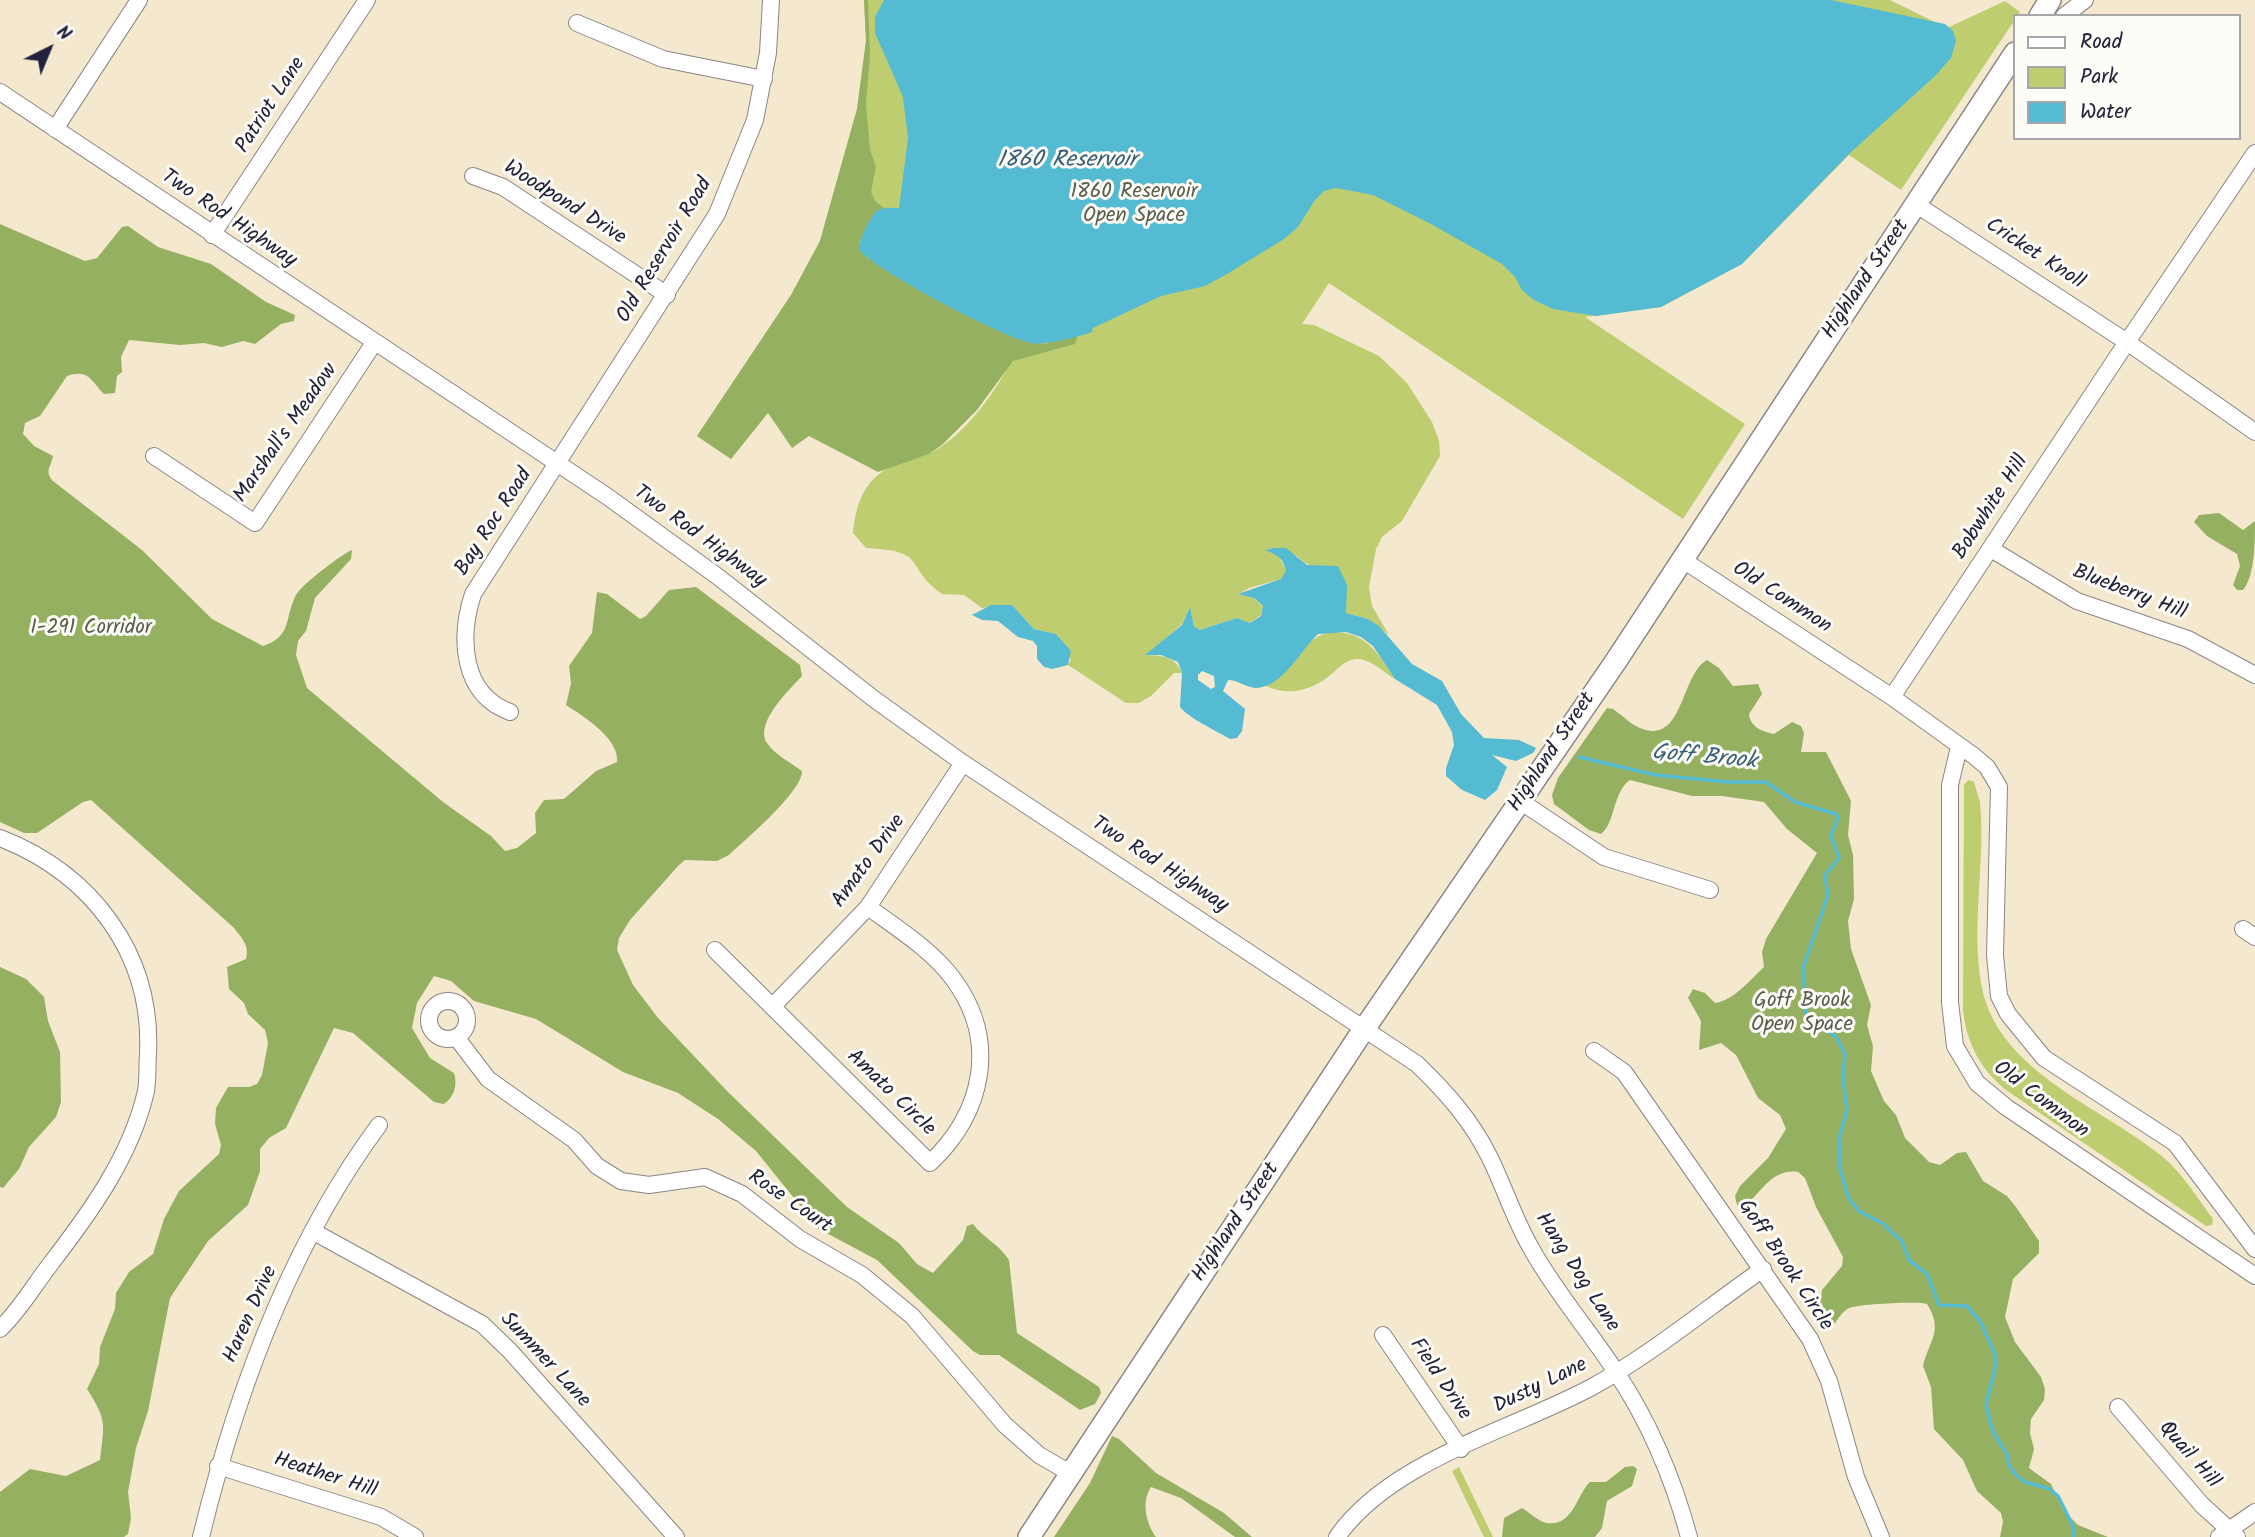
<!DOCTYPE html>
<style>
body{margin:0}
#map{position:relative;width:2255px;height:1537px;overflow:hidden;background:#f4e8cf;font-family:Kalam,sans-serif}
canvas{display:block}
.legend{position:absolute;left:2013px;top:14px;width:228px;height:126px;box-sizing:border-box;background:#fdfcf7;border:2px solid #a5a5ac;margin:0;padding:9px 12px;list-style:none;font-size:21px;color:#22223b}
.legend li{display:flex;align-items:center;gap:14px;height:35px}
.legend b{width:35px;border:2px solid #a5a5ac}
.north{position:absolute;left:14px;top:14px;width:70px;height:70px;-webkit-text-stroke:5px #fdfcf7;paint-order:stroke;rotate:43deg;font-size:19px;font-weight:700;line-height:28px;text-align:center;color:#22223b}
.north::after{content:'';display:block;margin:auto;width:24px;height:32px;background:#22223b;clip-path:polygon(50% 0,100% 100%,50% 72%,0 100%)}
</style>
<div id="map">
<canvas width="2255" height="1537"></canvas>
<ul class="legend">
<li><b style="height:9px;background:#fff"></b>Road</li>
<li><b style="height:19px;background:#becd6f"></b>Park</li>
<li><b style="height:19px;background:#54bbd2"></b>Water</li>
</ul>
<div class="north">N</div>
</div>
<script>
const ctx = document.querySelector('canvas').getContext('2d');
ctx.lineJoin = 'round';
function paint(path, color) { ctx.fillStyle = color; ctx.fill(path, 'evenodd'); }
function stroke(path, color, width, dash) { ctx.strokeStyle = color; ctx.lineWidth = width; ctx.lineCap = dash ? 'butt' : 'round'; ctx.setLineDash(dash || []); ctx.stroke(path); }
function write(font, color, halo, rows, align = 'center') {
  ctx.font = font + ' Kalam,sans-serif'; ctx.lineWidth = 6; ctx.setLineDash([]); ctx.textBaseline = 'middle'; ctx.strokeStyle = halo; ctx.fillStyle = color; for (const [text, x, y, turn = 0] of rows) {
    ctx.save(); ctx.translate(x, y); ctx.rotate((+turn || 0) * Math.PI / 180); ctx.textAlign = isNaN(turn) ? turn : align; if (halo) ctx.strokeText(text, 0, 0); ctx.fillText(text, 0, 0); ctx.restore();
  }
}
const green = new Path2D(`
 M864 0H1890L1947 28 2005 1 2020 12 1901 190 1849 155 1742 264 1661 307 1585 317 1745 424 1683 519 1329 283 1302 324 1314 325 1379 356 1407 383 1432 422 1439 441 1440 456 1402 521 1382 537 1376 549 1369 587 1372 606 1389 635 1368 619 1346 613V597L1330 566C1316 568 1308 567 1297 556L1277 554 1287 571 1281 579 1249 588 1239 594 1254 598 1263 607 1261 615 1250 623 1237 618 1200 630 1194 626 1190 608 1182 624 1147 655C1163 656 1175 656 1182 673H1174L1151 696 1139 703H1126L1068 665 1071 659 1048 632 1034 629 1012 605 982 608 964 595 942 594C902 565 930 551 866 548L853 533C857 495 868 474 905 460 913 458 923 457 931 453 961 437 990 400 1006 370L778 399 731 459 697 436 791 295 820 241 857 109 866 41Z
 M1331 632C1367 632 1377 652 1395 679 1384 672 1369 658 1356 659 1344 660 1337 670 1328 677 1309 691 1288 696 1266 686 1291 672 1301 637 1331 632Z
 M1968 780 1974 782 1980 802C1986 862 1970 929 1982 988 1999 1072 2102 1107 2163 1157 2183 1174 2197 1198 2213 1219L2212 1225 2206 1226 2006 1090C1980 1069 1966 1042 1963 1009L1964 785Z
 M1459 1467 1493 1537H1484L1452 1471Z`);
const forest = new Path2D(`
 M864 0H868L870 55 866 104 870 150 876 167 871 192 875 201 884 208 876 212 859 242 867 258 975 318 1023 340 1045 344 1075 335 1077 338 1075 344 1013 361 977 410 942 445 929 454 878 472 809 436 792 448 768 413 731 459 697 436 791 295 820 241 857 109 866 41Z
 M0 224 85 261 97 258 122 227 128 226 158 247 211 264 266 302 295 315 294 321 281 324 255 344 243 341 222 347 204 343 180 345 129 340 121 357 122 372 117 376 115 393 104 394C90 380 89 369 67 376L40 416 25 423 23 434 34 446 53 456C51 467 44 471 53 481L142 550 212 619 263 646C293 636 284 618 296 595 302 584 345 552 352 550L351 559 315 598 306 631 298 641 296 655 307 688 443 802 491 836 505 851 517 848 536 833 535 813 544 800 564 799 596 771 617 762C620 739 583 716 566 705L571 683 569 666 592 633 597 592 607 594 640 619 646 616 669 590 696 587 800 665 802 676C790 689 754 723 767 743 774 754 791 763 802 771 803 791 744 841 729 855L717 861 685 860 678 866 630 920 619 938 617 950 633 985 658 1018 727 1091 847 1207 899 1243 917 1264 933 1273 963 1240 967 1226 973 1224C983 1238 999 1244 1009 1260L1017 1333 1099 1387 1101 1393 1095 1404 1080 1410 999 1355H980L973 1351 877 1260 819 1229 756 1151 718 1119 678 1093 623 1072 536 1019 474 1001 451 981 434 976 417 1003 412 1028 430 1058 454 1073C458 1085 454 1097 444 1104L434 1102 353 1033 334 1028 286 1128 269 1138 260 1149V1171L248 1205 208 1241 170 1298 148 1411 136 1448 128 1492 131 1518 128 1534 124 1537H0V1492L30 1469 66 1476 100 1460C104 1424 108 1422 87 1389L99 1364 100 1347 115 1309 116 1293 129 1272 153 1254 164 1219 179 1191 219 1154 221 1145 215 1124 216 1108 228 1087H249L257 1084 262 1075 268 1043 265 1030 248 1014 244 1003 229 989 227 967 246 959C250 945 241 937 233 927L91 800 83 802 37 833H24L0 822Z
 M2219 513 2243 530 2255 521C2255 541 2255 576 2243 590H2237L2233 585 2240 566 2237 554 2207 536 2194 522 2199 515Z
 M1707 660 1719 668 1733 686 1758 684 1762 694 1749 714C1750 727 1763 732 1774 734L1792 722 1801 726 1804 733 1801 752H1826L1851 801 1848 835 1853 855 1854 899 1848 921 1851 949 1871 1005 1867 1025 1873 1046 1871 1071 1884 1101 1896 1115 1905 1138 1929 1162 1940 1165 1957 1153 1966 1152 1983 1181 2007 1196 2016 1207 2039 1241V1253L2013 1279 2005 1317 2015 1342 2041 1377 2045 1389 2044 1400 2031 1419 2030 1433 2034 1449 2029 1468 2051 1484 2063 1510 2078 1525 2108 1537H2000L2003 1522 2001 1513 1977 1491 1963 1460 1934 1429 1931 1387 1923 1366C1929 1340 1944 1331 1927 1304 1920 1301 1858 1304 1849 1308 1838 1314 1836 1327 1825 1331L1818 1322 1822 1290 1842 1266 1843 1257 1816 1207 1805 1178 1798 1172C1772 1168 1761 1193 1744 1207L1737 1205 1735 1196 1740 1186 1768 1158 1786 1129 1780 1115 1758 1098 1736 1055 1721 1043 1699 1050 1701 1021 1688 998 1693 989 1705 993 1715 1003C1733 1001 1751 979 1764 967L1762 952 1766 939 1817 853 1787 829 1764 802 1722 796H1692L1630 780C1612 793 1616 822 1601 834L1589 830 1554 804 1552 795 1558 778 1607 708 1613 709C1622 715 1630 724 1640 728 1684 746 1680 675 1707 660Z
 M0 967 26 979 44 997 48 1021 60 1052 61 1102 56 1117 29 1147 19 1169 3 1188 0 1187Z
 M1112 1436 1119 1439 1156 1473 1224 1513 1252 1537H1235L1181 1498 1151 1487C1141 1502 1146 1523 1156 1537H1054L1090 1483Z
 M1625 1467 1633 1466 1637 1469 1632 1486 1607 1501 1602 1528 1595 1537H1502L1504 1518 1522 1508C1529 1512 1539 1522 1547 1523 1573 1527 1577 1494 1590 1482H1606Z`);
const water = new Path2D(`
 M884 0H1831L1945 24 1953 31 1956 41 1951 58 1935 76 1849 154 1742 264 1661 307 1596 316 1553 309 1534 300 1522 290 1515 277 1502 264 1431 224 1373 195 1336 188 1324 191 1315 200 1298 227 1284 239 1227 274 1205 286 1161 296 1093 328 1092 332C1082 336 1043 346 1031 343 1000 336 880 273 859 250 859 240 869 219 876 212 881 206 892 208 899 208L908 138 903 97 875 33V17Z
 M1274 548H1286L1307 565 1338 566 1347 585 1346 613 1368 619 1379 626 1412 664 1442 681 1461 714 1484 738 1519 740 1536 748 1533 753 1516 761 1492 755 1507 767 1497 790 1485 800 1462 790 1446 776V768L1454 745 1452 732 1437 705 1395 679 1373 646 1361 637 1346 632 1318 634C1301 650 1281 689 1255 688 1245 687 1238 680 1228 680L1223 691 1245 709 1242 731 1237 738 1230 739C1215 730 1190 719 1180 707L1182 673 1178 662 1161 655H1145L1182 625 1190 607 1194 626 1200 630 1237 618 1250 623 1261 616 1263 606 1254 598 1238 594 1281 579 1286 571C1283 558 1278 555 1265 550ZM1202 671 1214 676 1215 687 1211 689 1198 680V675Z
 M991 605H1012L1034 629 1056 634 1071 651 1068 665 1052 669 1044 667 1037 659V646L1033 641 1018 637 998 621 982 620 972 615Z`);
const stream = new Path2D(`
 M1579 757 1656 775 1728 782H1766L1795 802 1836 814 1838 818 1831 836 1839 858 1825 875 1828 895 1803 968 1806 1014 1836 1037 1845 1054 1843 1078 1847 1110 1839 1139 1840 1169 1849 1199 1859 1211 1882 1223 1901 1240 1910 1261 1927 1274 1939 1305 1967 1306 1980 1321 1995 1354V1368L1986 1405 1993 1432 2007 1454 2009 1465 2014 1473 2025 1482 2050 1489 2058 1496 2073 1526 2074 1537`);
const minor = new Path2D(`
 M2064 16 2085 0
 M577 23 663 59 764 79
 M0 92 608 497 717 576 874 699 963 763 1417 1064C1446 1092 1471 1120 1489 1156 1504 1186 1514 1219 1531 1248 1555 1292 1589 1330 1616 1372 1650 1423 1673 1478 1689 1537
 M55 129 139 0
 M2255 153 2127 342 2255 432
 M473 176 503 187 667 295
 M212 235 367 0
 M154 456 255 523 374 343
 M1991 549 2077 601 2188 639 2255 675
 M1683 560 1892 697 1974 756 1987 767 1999 787 1995 955 1999 996 2008 1014 2044 1058 2175 1143 2255 1249
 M1892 697 2127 342 1917 205
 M510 712C461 694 459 637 473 594L717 214 755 120 768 53 771 0
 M1959 747 1950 785V1002L1955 1046 1977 1083 2006 1107 2255 1276
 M1520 801 1604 857 1710 890
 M0 838C92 874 153 954 148 1054 147 1066 148 1080 146 1091 131 1157 89 1214 49 1266 33 1287 19 1311 0 1329
 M2243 929 2255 937
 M715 950 930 1163C983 1113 999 1042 954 980 932 950 898 929 868 907
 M429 1020a19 19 0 1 1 38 0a19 19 0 1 1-38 0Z
 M772 1007 868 907 963 763
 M456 1037 488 1079 574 1140 597 1166 621 1181 649 1185 705 1177 742 1194 800 1239 862 1275 912 1316 1005 1425 1039 1455 1070 1473
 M1594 1051 1624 1072 1810 1339 1829 1381 1856 1477 1881 1537
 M314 1232 482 1324 510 1351 676 1537
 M1383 1335 1461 1449
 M2118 1407 2202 1505 2237 1537
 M218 1466 381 1517 415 1537
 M201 1537C236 1393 290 1245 379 1125
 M1337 1537C1391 1460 1512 1430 1592 1387 1652 1354 1707 1308 1763 1269
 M2219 1537 2255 1512`);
const major = new Path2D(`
 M2040 16 2050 0
 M1029 1537 1358 1038 1616 661 2015 53`);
const streetNames = [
 ["Patriot Lane",272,106,-57],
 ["Woodpond Drive",564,204,32],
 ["Two Rod Highway",228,220,34],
 ["Old Reservoir Road",666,251,-59],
 ["Cricket Knoll",2034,255,33],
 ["Highland Street",1867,280,-56],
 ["Marshall's Meadow",287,434,-55],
 ["Bobwhite Hill",1992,508,-57],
 ["Bay Roc Road",495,523,-57],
 ["Two Rod Highway",699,538,36],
 ["Blueberry Hill",2129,594,21],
 ["Old Common",1781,599,33],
 ["Highland Street",1553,753,-56],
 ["Amato Drive",870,862,-54],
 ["Two Rod Highway",1159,866,33],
 ["Amato Circle",890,1094,44],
 ["Old Common",2040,1101,37],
 ["Rose Court",789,1203,34],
 ["Highland Street",1237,1223,-56],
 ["Goff Brook Circle",1784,1266,56],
 ["Hang Dog Lane",1576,1273,57],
 ["Haren Drive",252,1315,-66],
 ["Summer Lane",544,1361,47],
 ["Field Drive",1439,1380,56],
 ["Dusty Lane",1541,1387,-26],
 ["Quail Hill",2188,1456,49],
 ["Heather Hill",325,1477,18]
];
const parkNames = [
 ["1860 Reservoir",1134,193],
 ["Open Space",1134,217],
 ["I-291 Corridor",91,629],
 ["Goff Brook",1802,1002],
 ["Open Space",1802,1026]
];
const waterNames = [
 ["1860 Reservoir",1067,162],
 ["Goff Brook",1704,759,5]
];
paint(green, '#becd6f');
paint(forest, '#96b062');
paint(water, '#54bbd2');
stroke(stream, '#54bbd2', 3.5);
stroke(minor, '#8b8585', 18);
stroke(major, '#8b8585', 24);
stroke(minor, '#fff', 16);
stroke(major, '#fff', 21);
write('21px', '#22223b', '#fdfcf7', streetNames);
write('21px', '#595e4d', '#fdfcf7', parkNames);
write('italic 23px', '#365f77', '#fdfcf7', waterNames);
</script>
